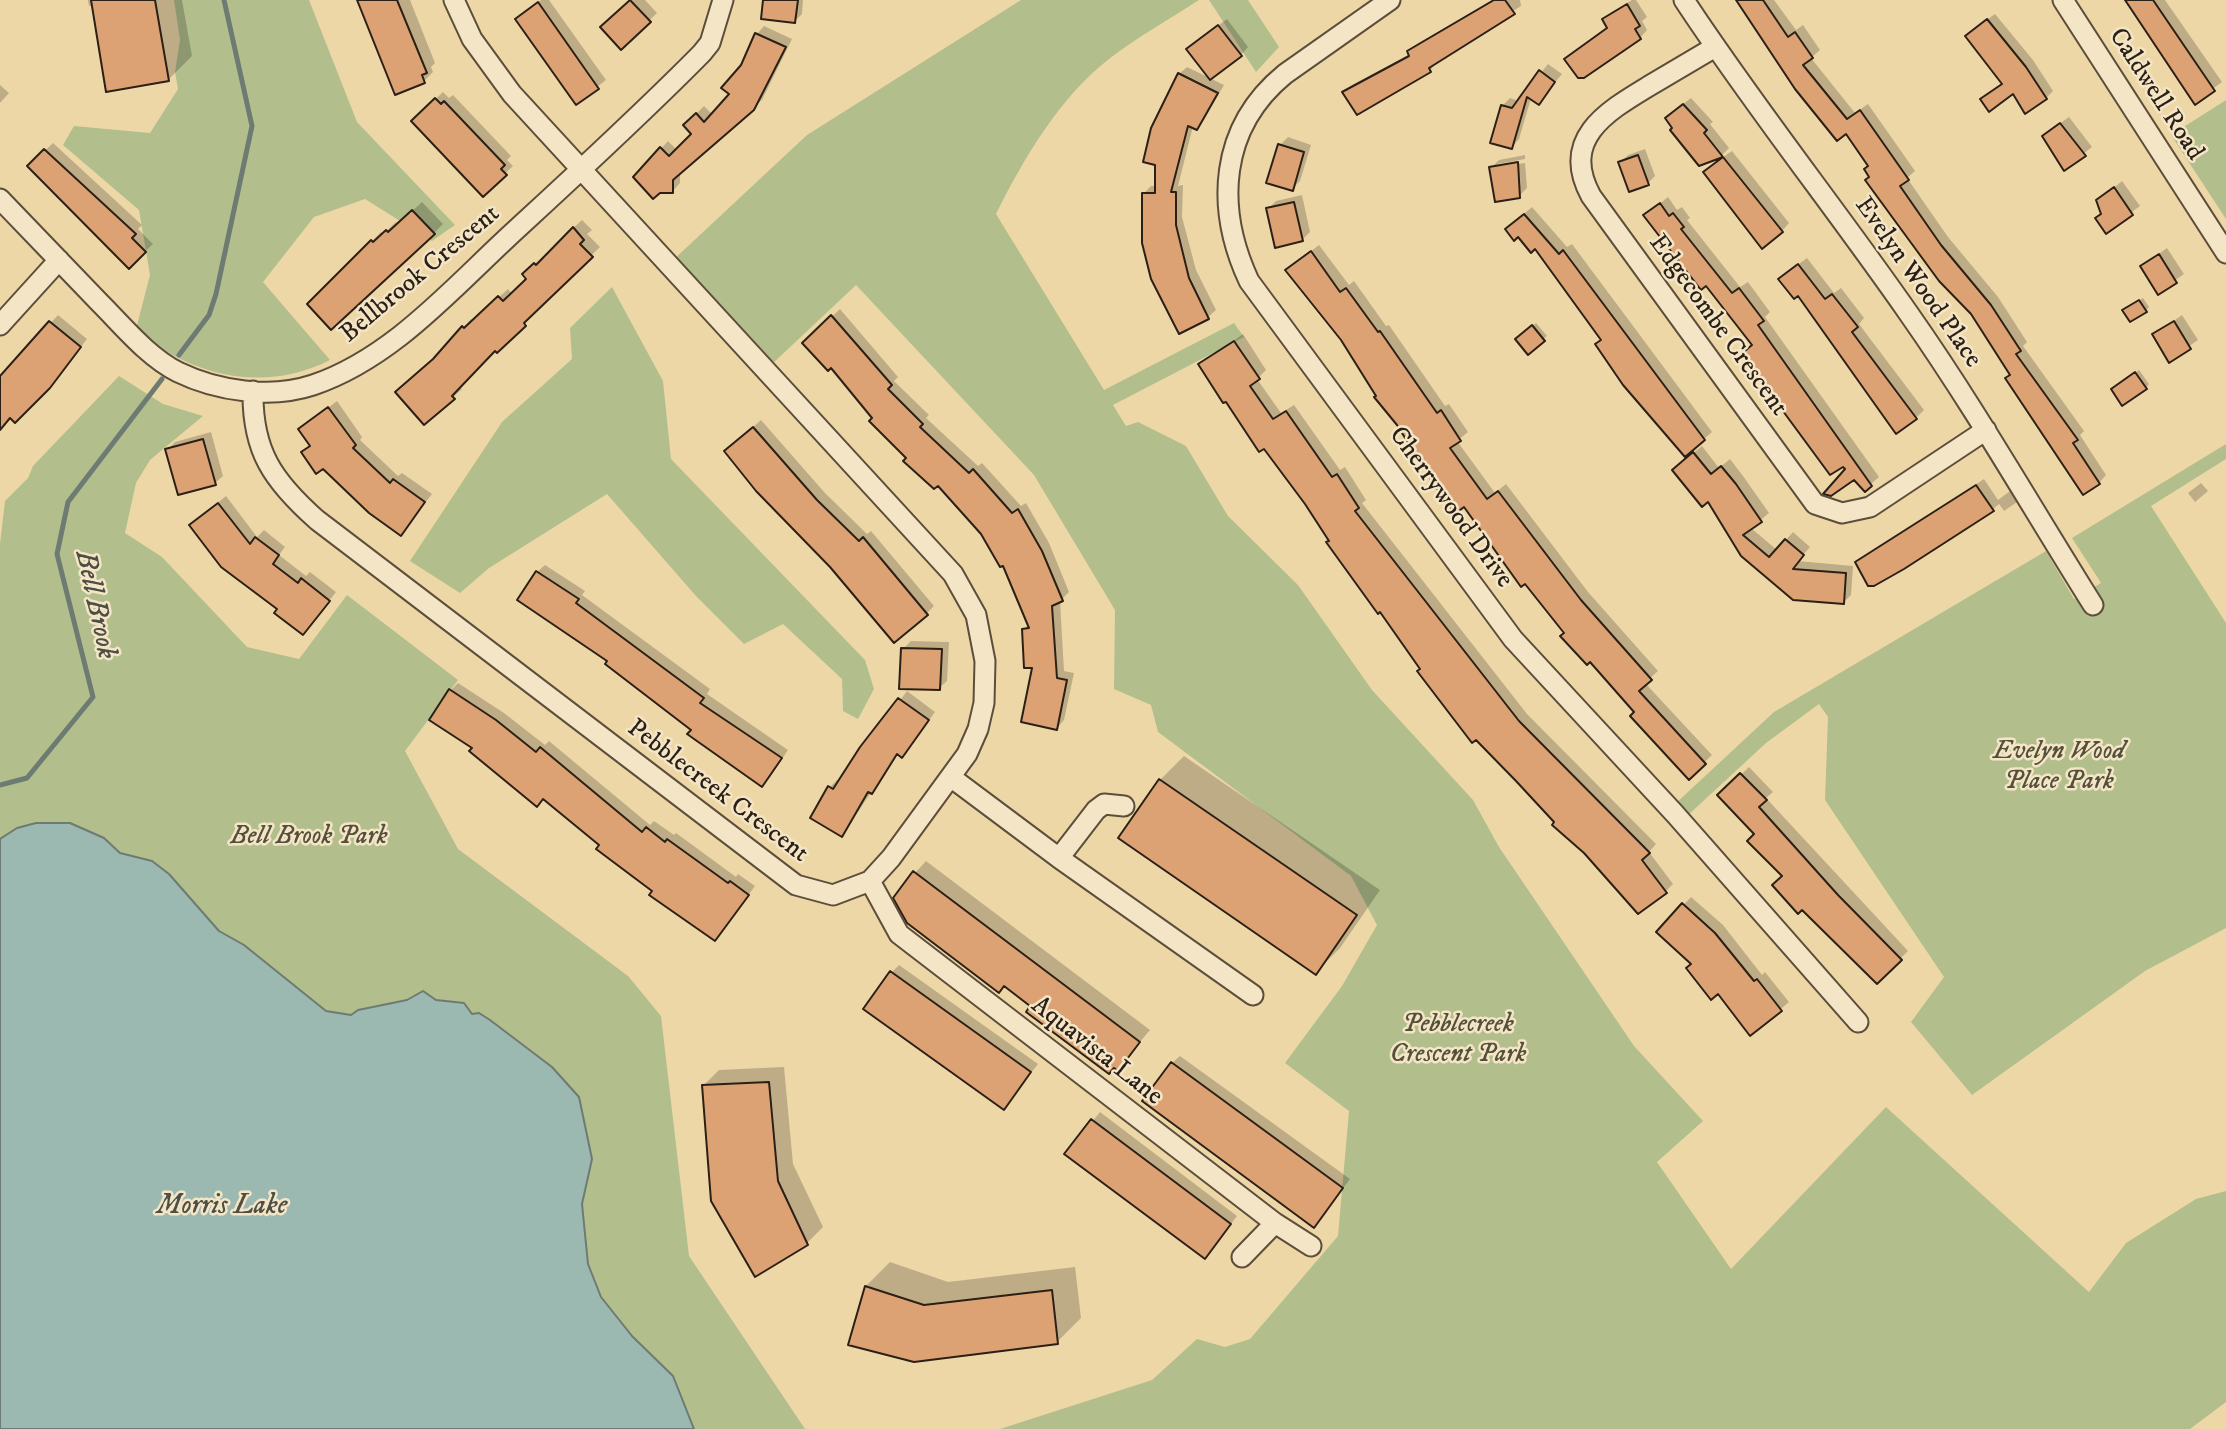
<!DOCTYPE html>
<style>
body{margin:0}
canvas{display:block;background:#edd7a7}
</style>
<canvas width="2226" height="1429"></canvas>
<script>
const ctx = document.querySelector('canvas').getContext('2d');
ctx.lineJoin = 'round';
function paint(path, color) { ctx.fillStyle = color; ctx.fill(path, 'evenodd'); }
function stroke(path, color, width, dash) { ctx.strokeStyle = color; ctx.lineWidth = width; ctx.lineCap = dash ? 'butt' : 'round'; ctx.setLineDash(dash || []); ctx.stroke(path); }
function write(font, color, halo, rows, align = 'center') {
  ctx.font = font + ' "IM FELL DW Pica",serif'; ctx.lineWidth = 5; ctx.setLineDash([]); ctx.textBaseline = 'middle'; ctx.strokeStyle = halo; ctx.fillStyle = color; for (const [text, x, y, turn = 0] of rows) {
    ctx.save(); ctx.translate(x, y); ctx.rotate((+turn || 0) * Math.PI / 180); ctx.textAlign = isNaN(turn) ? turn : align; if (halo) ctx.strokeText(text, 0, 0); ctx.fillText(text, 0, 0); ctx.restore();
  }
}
const green = new Path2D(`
 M174 0H309L357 122 455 225 432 241 365 199 314 217 263 282 330 360C264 394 189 376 136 329L150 275 139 210 63 145 74 126 150 133 178 89 175 72 180 40Z
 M1021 0H1199C1170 19 1137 37 1109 59 1059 98 1024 158 996 214L1104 390 1234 323 1244 337 1113 405 1126 426 1138 422 1186 446 1228 516 1298 585 1372 690 1473 800 1499 847 1634 1046 1703 1121 1657 1162 1731 1269 1886 1107 2089 1292 2126 1243 2196 1199 2226 1191V1402L2190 1429H1000L1152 1380 1197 1339 1225 1347 1250 1339 1338 1236 1349 1111 1285 1063 1342 986 1377 925 1351 876 1158 732 1151 705 1114 689 1115 610 1034 475 856 285 770 366 750 338 747 341 672 261 807 135Z
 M1209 0H1248L1279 47 1256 72Z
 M2226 100V219L2171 135Z
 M612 287 663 381 671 459 865 660 874 689 858 719 843 711 842 679 783 624 744 644 696 596 607 494 489 568 460 593 410 561 502 422 572 359 570 328Z
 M119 376 163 404 203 416 150 460 136 483 125 533 162 557 247 647 299 659 347 595 458 680 405 751 458 849 628 976 661 1016 689 1256 805 1429H675L338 1034 0 842V544L5 501 28 478 33 466Z
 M2226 444V459L2151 506 2226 623V928L2145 971 1972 1095 1911 1022 1944 977 1825 800 1828 717 1819 704 1766 743 1686 817 1675 804 1774 712 2046 551 2074 599 2101 583 2072 538Z`);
const water = new Path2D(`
 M36 823H70L104 838 120 853 152 861 169 874 219 931 244 945 326 1011 351 1015 358 1010 407 1000 423 991 436 1000 464 1003 472 1014 479 1013 490 1020 552 1067 579 1097 592 1159 582 1204 588 1264 601 1297 632 1336 673 1376 694 1429H0V839L17 828Z`);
const shadow = new Path2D(`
 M88 0H182L192 56 168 80 94 5 89 6Z
 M358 0H410L435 63 431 67 433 72 424 81Z
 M541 0H549L606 80 576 103 517 19Z
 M632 0H645L657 13 622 47 603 27Z
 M765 0H803L802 14 794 22Z
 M1493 0H1520L1521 6 1437 61 1430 71 1345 93 1352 85 1410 54 1417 44Z
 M1632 0H1636L1647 17 1642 21 1647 30 1640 38 1567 59 1609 27 1604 20 1612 12Z
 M1737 0H1774L1796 30 1803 25 1820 50 1811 58 1855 113 1868 104 1915 171 1907 178 1948 237 1998 297 2027 342 2023 346 2084 431 2080 435 2106 475 2099 483 2011 375 1972 313 1871 176 1870 165 1847 132Z
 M2126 0H2165L2222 82 2195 102Z
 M1995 14 2033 60 2053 91 2046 98 2013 92 1990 93 2003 83 1974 29Z
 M1227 19 1248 47 1241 55 1196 42Z
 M764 26 792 39 762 100 680 172V183L673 191 635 177 668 141 677 150 694 134 685 125 704 106 713 115 731 94 757 34Z
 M1548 64 1562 74 1538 103 1531 98 1519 139 1512 147 1502 106 1510 98 1519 101Z
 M1187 67 1224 85 1204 120 1197 128 1193 126 1178 186 1183 185 1182 217 1196 270 1216 310 1208 317 1180 332 1144 193 1151 186H1157L1179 74Z
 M0 85 9 93 0 103Z
 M443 92 449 98 453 95 511 156 507 160 513 166 483 194 413 121Z
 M1691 98 1713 122 1710 124 1729 148 1722 155 1699 164 1674 111Z
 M2069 117 2092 147 2064 169 2052 129Z
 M1288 137 1311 145 1300 181 1292 189 1280 145Z
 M53 143 142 225 138 229 153 244 129 266 29 166Z
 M1645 149 1655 176 1648 183 1620 163 1628 155Z
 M1732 151 1789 223 1782 231 1713 164Z
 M1525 155V159L1497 164V167L1525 163 1527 188 1519 196 1491 168 1499 160Z
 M2122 181 2140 206 2106 231 2098 201Z
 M1302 195 1310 232 1302 240 1268 209 1276 201Z
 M1668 197 1677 210 1682 207 1690 218 1687 220 1740 287 1748 282 1770 312 1765 317 1879 477 1865 489 1843 465 1707 283 1646 215Z
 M422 202 443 224 434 233 310 304 381 232 383 234 396 222 398 224Z
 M1532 207 1567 247 1572 244 1712 432 1704 439 1652 414 1649 416 1597 344 1602 339 1514 222Z
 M582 220 592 230 587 234 600 247 495 349 459 386 462 389 425 423 438 355 471 319 473 321 508 289 512 294 528 279 524 274Z
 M1319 245 1349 285 1354 281 1386 326 1389 325 1445 406 1449 404 1468 432 1457 441 1495 493 1506 484 1588 592 1658 671 1645 683 1712 755 1689 777 1566 633 1464 505 1378 395 1343 339 1287 270Z
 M2167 248 2184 274 2159 292 2142 266Z
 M1807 258 1834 293 1841 288 1864 318 1859 324 1924 410 1916 418 1788 272Z
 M2143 298 2149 307 2146 311 2128 307Z
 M840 309 898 377 894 381 929 415 926 418 978 466 982 463 1021 506 1026 503 1049 543 1069 592 1060 601 1064 671 1074 673 1064 720 1057 728 1023 630 1029 624 1004 563 982 533 938 483 909 458 831 366 804 343Z
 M58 315 87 339 57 378 0 428V377Z
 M2182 315 2198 340 2169 360 2154 335Z
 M1536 323 1547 336 1528 352 1520 336Z
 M1243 334 1266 370 1257 379 1281 413 1294 405 1340 470 1345 467 1366 500 1362 503 1527 714 1656 844 1649 852 1673 884 1666 891 1557 823 1422 668 1306 503 1200 365Z
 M2139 370 2149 384 2146 388 2116 386Z
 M337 401 362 437 360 440 398 476 402 473 432 494 401 534 303 452 311 444 300 429Z
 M761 420 825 493 867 534 871 531 934 606 926 614 734 444Z
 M211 432 223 476 215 483 167 450 175 442Z
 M1702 446 1719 468 1730 459 1743 476 1769 513 1751 528 1777 550 1793 532 1810 547 1798 561 1853 566 1851 595 1843 603 1794 598 1708 499 1682 462Z
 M1984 479 1998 500 2010 491 2017 502 2004 511 1999 504 1992 510 1857 563Z
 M2201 483 2208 491 2195 502 2188 493Z
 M226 496 257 537 264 530 285 547 279 555 306 576 310 572 336 592 310 625 280 609 191 525Z
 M545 565 585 591 582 595 710 689 707 694 788 750 770 777 762 785 610 661 537 572Z
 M911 641 949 642 947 681 939 688 903 649Z
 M458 683 504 713 545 745 549 741 650 825 654 821 674 835 676 833 736 877 738 874 755 886 722 931 715 939 543 798 474 747 451 690Z
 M907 691 935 712 909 748 898 753 842 835 830 787 837 780 840 781Z
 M1184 756 1380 890 1340 948 1316 972 1120 838 1160 780Z
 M1749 767 1773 792 1766 798 1908 951 1877 982 1757 834 1720 795Z
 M926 861 1150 1030 1117 1069 1033 1006 915 873Z
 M1691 897 1723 925 1762 975 1765 972 1789 1002 1751 1034 1693 963 1658 932Z
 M899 965 1038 1064 1004 1107 892 972Z
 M1180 1056 1350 1179 1321 1218 1172 1063Z
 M784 1067 793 1164 823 1227 807 1243 756 1274 703 1086 719 1070Z
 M1100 1112 1237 1216 1212 1249 1067 1153Z
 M890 1262 948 1282 1075 1267 1081 1318 1057 1342 914 1361 866 1286Z`);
const stream = new Path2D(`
 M179 355 209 315 216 294 252 126 224 0
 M0 785 27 778 93 697 57 554 68 502 162 379`);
const building = new Path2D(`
 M91 0H155L169 81 106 92Z
 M357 0H397L427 73 422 75 425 83 395 95Z
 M630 0 651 22 621 50 600 27Z
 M763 0H798L795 23 761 19Z
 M1494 0H1505L1515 14 1429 68 1431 72 1357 115 1342 92 1409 56 1407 51Z
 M1736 0H1763L1788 37 1795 32 1813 58 1803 65 1847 119 1860 110 1909 180 1900 186 1941 245 1991 305 2021 351 2016 354 2078 440 2073 443 2100 484 2083 495 2005 378 2010 375 1971 314 1939 281 1865 180 1869 177 1864 169 1868 166 1846 134 1837 141 1795 89Z
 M2125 0H2153L2215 91 2195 105Z
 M538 2 599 89 576 105 515 19Z
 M1627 4 1640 26 1635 29 1641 39 1584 78H1578L1564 59 1607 28 1602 19Z
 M1987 19 2026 67 2047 99 2025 114 2013 94 1989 112 1980 99 2002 84 1965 36Z
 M1218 25 1242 56 1210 80 1186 49Z
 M755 33 786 47 754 110 673 180V193H660L653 199 633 177 660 147 669 156 691 134 683 125 696 113 704 122 729 94 721 88 741 65Z
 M1539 70 1555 82 1539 105 1527 97 1512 149 1490 143 1501 105 1512 108Z
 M1178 73 1218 93 1197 130 1188 126 1171 192H1176V225L1189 278 1209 319 1179 334 1151 279 1142 243V193H1155V165L1143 162 1151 128Z
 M435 98 441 104 444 101 505 165 501 169 507 175 483 197 411 121Z
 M1683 104 1707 130 1704 133 1723 157 1699 166 1670 130 1672 128 1665 118Z
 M2060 123 2086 156 2064 171 2042 136Z
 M1278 144 1304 152 1293 191 1266 183Z
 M44 149 136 234 132 238 146 252 129 269 27 166Z
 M1638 155 1649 185 1629 192 1618 162Z
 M1723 157 1783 232 1762 249 1703 172Z
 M1518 162 1520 198 1495 202 1489 167Z
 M2114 187 2133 215 2106 234 2095 218 2101 214 2096 200Z
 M1294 202 1303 241 1275 248 1266 208Z
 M1660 203 1669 216 1673 213 1684 227 1681 229 1732 293 1739 288 1764 321 1758 325 1872 486 1865 492 1854 480 1831 496 1823 494 1845 469 1843 467 1830 475 1741 354 1752 345 1706 286 1701 290 1643 215Z
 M412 210 435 234 331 330 307 304 371 240 373 242 386 230 388 232Z
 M1524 214 1559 254 1563 250 1705 440 1685 457 1623 385 1595 344 1601 340 1535 249 1531 253 1518 237 1514 241 1505 229Z
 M573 227 584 240 580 244 593 257 524 323 526 326 497 353 495 351 452 396 455 399 424 425 395 392 433 359 462 326 464 328 498 296 503 301 526 279 522 274 534 263 536 265Z
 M1311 251 1340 292 1346 288 1378 332 1380 331 1437 413 1441 410 1461 441 1450 448 1487 499 1498 491 1581 600 1652 680 1639 691 1706 764 1689 780 1630 716 1634 712 1590 662 1587 665 1560 636 1564 633 1525 584 1521 587 1464 507 1455 514 1437 489 1397 425 1374 397 1376 396 1341 340 1285 270Z
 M2159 254 2177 283 2158 295 2140 266Z
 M1798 264 1825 299 1832 294 1858 327 1852 332 1917 419 1896 434 1798 296 1794 299 1778 279Z
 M2139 300 2147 312 2130 322 2122 310Z
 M831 315 892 385 888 389 923 424 920 427 969 473 973 469 1012 513 1018 509 1042 551 1063 601 1052 606 1057 678 1067 680 1057 730 1021 722 1032 668H1024L1022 629 1029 628 1003 566 1000 567 981 534 938 486 934 489 903 461 906 458 869 421 872 418 831 368 828 371 802 343Z
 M49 321 81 347 50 388 15 423 10 418 0 430V376Z
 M2174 321 2191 349 2169 363 2152 334Z
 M1532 325 1545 341 1528 355 1515 339Z
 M1234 341 1260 379 1250 386 1273 419 1286 411 1332 477 1337 474 1359 508 1355 511 1519 721 1650 853 1642 860 1667 893 1638 914 1584 853 1552 825 1554 822 1516 781 1476 740 1472 743 1417 671 1420 669 1380 612 1378 614 1326 542 1329 541 1305 504 1264 449 1259 452 1226 402 1223 403 1198 364Z
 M2135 372 2147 389 2122 406 2111 389Z
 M328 407 356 445 353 448 390 483 393 479 425 502 401 536 369 513 323 469 316 474 301 452 310 446 298 429Z
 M753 427 817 500 859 541 863 537 928 615 894 643 830 567 756 491 724 451Z
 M203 439 216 485 178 495 165 449Z
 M1693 452 1711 474 1721 466 1736 484 1762 522 1743 535 1769 557 1785 539 1804 555 1793 569 1846 573 1844 604 1793 600 1741 556 1708 502 1702 507 1672 470Z
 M1976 485 1994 511 1904 569 1874 586H1868L1855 562Z
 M218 503 250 544 255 537 279 555 273 564 298 583 301 578 330 601 303 635 274 613 277 609 221 567 189 525Z
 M536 571 579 599 576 603 704 698 700 703 782 758 762 787 687 734 691 730 605 664 607 661 517 600Z
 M901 648 942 649 940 690 899 689Z
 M449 689 496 720 536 752 540 747 642 832 646 827 665 842 667 839 728 883 730 881 749 895 715 941 649 895 652 891 596 849 599 845 543 799 537 807 469 751 472 748 429 720Z
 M898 698 929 720 902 758 897 754 872 794 868 792 842 837 810 818 828 786 833 789 860 747Z
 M1740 773 1767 800 1759 807 1838 895 1902 960 1877 984 1802 910 1798 914 1772 885 1782 876 1747 841 1754 834 1717 795Z
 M1159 779 1357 915 1316 975 1118 838Z
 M913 871 1140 1042 1118 1071 1114 1068 1109 1074 1026 1012 1030 1006 1004 986 999 993 907 923 893 898Z
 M1682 903 1715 933 1754 981 1757 979 1782 1011 1750 1036 1718 994 1711 1000 1686 968 1691 964 1656 932Z
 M890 971 1031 1072 1004 1110 863 1009Z
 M1171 1062 1343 1188 1314 1228 1142 1101Z
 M769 1082 778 1181 808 1245 755 1277 711 1201 702 1085Z
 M1091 1119 1231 1224 1205 1259 1064 1154Z
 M865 1286 924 1305 1052 1290 1058 1344 914 1362 848 1345Z`);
const minor = new Path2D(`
 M1390 0 1285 74C1219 128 1215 208 1249 281L1513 639 1675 814 1858 1022
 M1684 0C1755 108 1836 209 1909 314 1975 408 2032 508 2093 605
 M2063 0 2226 253
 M1715 47C1693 60 1671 73 1649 86 1606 112 1560 139 1591 196L1815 504 1842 513 1870 507 1986 430
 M0 199C33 233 66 268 99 302 123 326 148 357 178 372 217 391 271 399 313 385 390 359 448 293 506 239 572 178 639 117 702 53L710 43 723 0
 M0 325 59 260
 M253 391C252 451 273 481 317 520L796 885 833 895 870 881 891 858 967 754 978 729 984 703 985 661 976 615 953 574 512 94 472 39 454 0
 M952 778 1059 858 1253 995
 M1059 858 1096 810 1104 804 1124 806
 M870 881 899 934 1275 1223 1311 1246
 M1242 1257 1275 1223`);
const streetNames = [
 ["Caldwell Road",2155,95,57],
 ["Bellbrook Crescent",421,275,-40],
 ["Evelyn Wood Place",1917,283,55],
 ["Edgecombe Crescent",1717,326,54],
 ["Cherrywood Drive",1450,508,54],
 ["Pebblecreek Crescent",717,792,37],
 ["Aquavista Lane",1096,1052,38]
];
const parkNames = [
 ["Evelyn Wood",2059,753],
 ["Place Park",2059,783],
 ["Bell Brook Park",309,838],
 ["Pebblecreek",1458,1026],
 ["Crescent Park",1458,1056]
];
const waterNames = [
 ["Bell Brook",94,605,78],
 ["Morris Lake",222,1207]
];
paint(green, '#b2bf8c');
paint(water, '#9bb8b1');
stroke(water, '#6e7b73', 2);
paint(shadow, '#0003');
stroke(stream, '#6e7b73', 5);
paint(building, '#dda274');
stroke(building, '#2b2016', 2);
stroke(minor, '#5c4e3a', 23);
stroke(minor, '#f3e5c6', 19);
write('26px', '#2b2016', '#f3e5c6', streetNames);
write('italic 26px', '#545039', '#f3e5c6', parkNames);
write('italic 28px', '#4d4e44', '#f3e5c6', waterNames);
</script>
